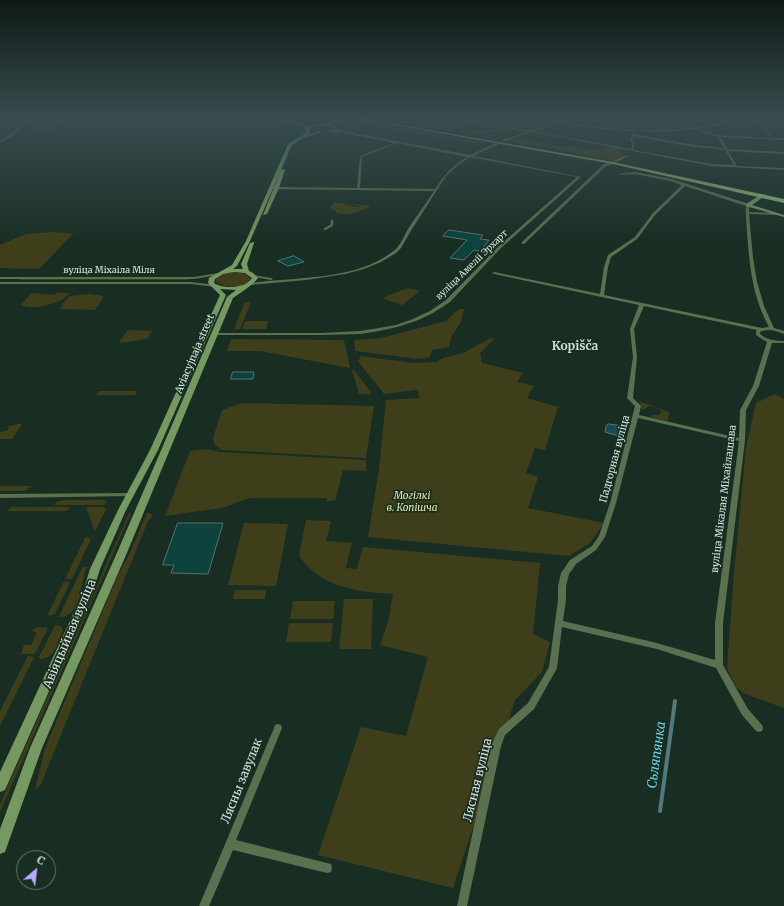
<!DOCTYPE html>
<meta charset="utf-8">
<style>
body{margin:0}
#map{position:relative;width:784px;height:906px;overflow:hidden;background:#192e23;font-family:Merriweather,serif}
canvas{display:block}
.north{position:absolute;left:16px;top:850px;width:40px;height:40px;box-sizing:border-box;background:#192e23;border:1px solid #65766d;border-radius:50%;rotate:28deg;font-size:11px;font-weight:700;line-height:16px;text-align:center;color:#d6e3db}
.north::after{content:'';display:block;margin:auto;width:14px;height:18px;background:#b9aaf7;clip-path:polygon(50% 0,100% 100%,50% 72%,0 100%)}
</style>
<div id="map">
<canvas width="784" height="906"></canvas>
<div class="north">С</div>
</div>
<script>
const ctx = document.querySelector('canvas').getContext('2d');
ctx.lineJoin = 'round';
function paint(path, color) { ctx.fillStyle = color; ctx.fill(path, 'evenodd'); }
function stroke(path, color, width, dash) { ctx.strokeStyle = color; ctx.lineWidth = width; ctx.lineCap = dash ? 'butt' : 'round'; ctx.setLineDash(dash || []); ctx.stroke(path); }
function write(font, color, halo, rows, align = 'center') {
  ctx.font = font + ' Merriweather,serif'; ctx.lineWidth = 3.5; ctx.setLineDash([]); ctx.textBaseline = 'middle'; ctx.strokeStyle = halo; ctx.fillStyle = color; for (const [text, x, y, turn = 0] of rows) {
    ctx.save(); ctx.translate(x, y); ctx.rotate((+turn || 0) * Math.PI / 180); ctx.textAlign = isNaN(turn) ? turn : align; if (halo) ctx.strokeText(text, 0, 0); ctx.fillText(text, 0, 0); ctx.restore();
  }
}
const green = new Path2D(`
 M375 119H397L454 129 449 131Z
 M58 120 66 121C56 128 45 135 32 130L47 121Z
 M361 121 483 142 486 143 477 144 357 122Z
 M488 129H506L513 131 509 133 490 132 481 135 464 132 466 130 486 131Z
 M516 138 565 147 573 146 591 150 608 147 621 149 623 156 615 161 515 142 510 140Z
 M334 203H346L344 205 353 204 349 206 359 207V206L354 204 371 206C362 211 352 215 342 214L341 213V214L337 213 330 207Z
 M54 232 73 234 39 269 0 268V245L26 234Z
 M233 272 246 274 251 279C244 288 225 289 216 282V279L220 275Z
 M20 279H189V280H19Z
 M408 288 420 291 402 305 382 298Z
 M31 293 55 295 56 293H69C62 304 32 311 21 305Z
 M90 294 103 296V298L95 310 60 309 63 303 70 296Z
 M245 302H251L240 329H234Z
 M459 309H464L461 322 451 337 449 347 432 350 430 357 419 359 355 351 354 340 381 338 446 321Z
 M245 321H266L268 322 266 329H242Z
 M133 330 152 331 147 339 119 343 127 331Z
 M491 338 494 339 480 353 482 363 523 373 517 382 534 386 527 398 558 407 545 450 535 448 526 473 538 477 528 508 604 523 590 543 569 556 368 537 379 469 386 400 420 398 417 390 384 394 358 361 361 356 413 363 437 362 443 358 463 353Z
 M231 339 344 340 350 368 260 351H227Z
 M352 370H354L372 394H359Z
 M99 391H137L135 395H96Z
 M775 394 784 399V708L743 693 735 686 727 668 734 573 746 448 756 403Z
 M639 401 669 412 668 421 653 418 650 416 661 414 660 409 649 406 643 410 642 409Z
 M242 403 374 406 366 458 222 450 214 444 213 438 222 410Z
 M17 424H22L12 439H0V432L8 430 9 427 2 428Z
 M206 449 220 452 366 460V471L343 470 335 501H327V498H249L222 508 165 516 190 451Z
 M0 486H32L25 491H0Z
 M63 500H107L104 505H54L57 502Z
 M11 507H68L70 508 66 511H8Z
 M88 507H104L106 509 95 531 86 508Z
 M129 513H131L0 812V805L7 788 96 589 105 566Z
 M147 513H150L153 516 148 521 45 774C43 781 42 786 35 790L45 748 118 575 129 555Z
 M306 520 331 521 326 541 352 543 346 568 357 569 363 547 540 563 533 634 550 642 542 672 515 700 453 888 318 855 361 727 406 736 428 657 380 645 388 622 393 594C357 592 319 587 299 555Z
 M244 523 288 524 276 586 228 585Z
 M87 537 91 539 72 579H65L85 538Z
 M84 567H87C80 583 83 617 59 617L82 568Z
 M64 581 70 582 55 614 49 616 48 614Z
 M235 590H266L265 599H233Z
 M344 599H373L371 649H339Z
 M293 601H335L333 619H290Z
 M289 623H333L331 642H286Z
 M55 625 61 626 63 631C58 642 55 659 40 659L39 657Z
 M38 627 48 628 36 652 34 654H21L24 645H31L37 632 31 631Z
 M28 656 34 657 0 726V711Z`);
const water = new Path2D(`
 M609 424 622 426 623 428 619 436 605 432 606 426Z`);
const stream = new Path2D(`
 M660 811 675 701`);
const building = new Path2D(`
 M449 230 483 235 480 239 489 240 481 251 474 250 464 260 450 258 467 240 443 236Z
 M294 256 304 262 288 266 278 261Z
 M233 372H254L253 379H231Z
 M178 523H223L208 574 171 573 174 565H163Z`);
const pedestrian = new Path2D(`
 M325 229 332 225V221`);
const minor = new Path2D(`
 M30 119H32L11 137 0 143V141L9 135Z
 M267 119H270L303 124 309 128 308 129 302 126Z
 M478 119H481L472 122 471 121Z
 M545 119H548C595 129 642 132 690 128L660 119 694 128 715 124 736 119 716 126 697 129 718 135 771 138 756 119H758L773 138H784V140L720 137 728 149 784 152V154L728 151 737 166 784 168V170L712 166 527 131 528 130 631 149 633 142 630 141 633 131 590 128 566 124ZM693 129 717 137 724 148 688 144 634 134 635 131 667 132ZM634 136 688 146 725 150 734 165 712 164 633 150 635 142 632 141Z
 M334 128 343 131 470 155 500 141 501 143 473 156 581 177 501 248 450 302 433 313 416 321 397 327 379 331 360 334 322 335H212V334L214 333H322L360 331 379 328 396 325 413 319 430 311 446 300 499 246 577 177 470 157 458 165 446 176 412 229 401 248 396 253 381 262 364 269 345 274 306 280 250 285V283H251C294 277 348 280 385 257 389 254 392 252 395 250 401 244 404 236 408 229 416 216 426 204 434 191L271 189V187H272L357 188 360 156 394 143 339 132 338 133 324 131 325 130 338 131 333 130ZM397 143 467 157C452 166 445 174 435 189L360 188 362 157Z
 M626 155 628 156 614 164 606 166 524 244H522V242L604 164 612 162Z
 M635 172 672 179 749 204V212L777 213 779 214 777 215 749 214 753 258 757 282 764 306 774 328 784 331V334C776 331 769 328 760 332V334C767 340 775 341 784 341V343H772L759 386 746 410 745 440 723 623V665L748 709 762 725 763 728 762 731 759 732 756 731 742 715 716 668 657 649 562 627 557 668 556 670 534 709 505 735 501 746 467 906H457L491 746 499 729 528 703 549 667 558 600V586L561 573 570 560 592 546 599 536 610 503 635 406 627 398 633 357 630 329 639 305 494 274 492 273 494 272 600 294 604 267 608 255 635 237 653 213 682 185 670 181 635 174 620 175 619 174ZM685 186 746 206C745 215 747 224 747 233 750 268 752 295 769 327L762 328 604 295 608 267 611 257 637 239 655 215ZM644 306 757 330 756 331V335L762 339 767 342 753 386 740 410 739 438 639 415 641 406 633 398 637 357 634 329ZM638 418 739 441 715 623V660L657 643 563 621 566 600V586L569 574 576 564 596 550 605 537 616 503Z
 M218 273H219V275L194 279H0V277H194Z
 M253 275 271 278 273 279 271 280 254 277H253Z
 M0 282H191L216 285 218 286 216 287 191 284H0Z
 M130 493 132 494 133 495 132 496 0 498V494Z
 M278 724 281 725 282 728 236 840 327 863 331 864 332 868 331 872 327 873 233 850 209 906H199L274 728 275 725Z`);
const tertiary = new Path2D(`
 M457 119H463L530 131 566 119H570L503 142 502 140 527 132Z`);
const secondary = new Path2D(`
 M347 119H352L330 124 335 126 334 128C325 125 317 124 309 128L310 133 308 135 319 131 321 132 303 138 292 145 250 241 237 266 233 269H243L241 264 250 243 254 242V243L247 264 249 271 253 273 258 278C252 286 241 292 233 298L126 555 42 748 5 852 0 854V829L30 748 116 555 227 297 236 290 220 289 226 295 158 450 126 510 100 569 92 595 5 790 0 792V772L82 595 90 569 118 510 150 450 220 295 208 283 209 278 232 265 246 241 288 144 306 133 305 128 309 126ZM234 272 245 273 252 278C245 289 223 289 214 283L215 279 223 274Z
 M283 169 285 170 279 188 267 214 263 215 281 170Z
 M762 194 766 195 752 205 784 215V217L746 206V204Z`);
const primary = new Path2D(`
 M360 119H367L613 162 784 199V203L613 164Z`);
const farStreetnames = [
 ["вуліца Амеліі Эрхарт",472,265,-44],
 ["вуліца Міхаіла Міля",109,270]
];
const streetNames = [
 ["Aviacyjnaja street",195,354,-67],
 ["Падгорная вуліца",615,459,-75],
 ["вуліца Мікалая Міхайлашава",724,499,-83]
];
const parkNames = [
 ["Могілкі",412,496],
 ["в. Копішча",412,508]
];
const quarterNames = [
 ["Kopišča",575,347]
];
const nearStreetnames = [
 ["Авіяцыйная вуліца",70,634,-67],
 ["Лясная вуліца",478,780,-76],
 ["Лясны завулак",242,781,-68]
];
const nearWaternames = [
 ["Сьляпянка",657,755,-82]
];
paint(green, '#3f3e1a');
paint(water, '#194b55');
stroke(water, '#52797d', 1);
stroke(stream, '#52797d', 4);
paint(building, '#0c433e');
stroke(building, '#56736f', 1);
stroke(pedestrian, '#5b704e', 2.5);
paint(minor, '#5b704e');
paint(tertiary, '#5b704e');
paint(secondary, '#769861');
paint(primary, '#8bb76f');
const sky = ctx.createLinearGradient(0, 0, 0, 246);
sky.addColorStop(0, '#0e1913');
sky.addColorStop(0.48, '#384c50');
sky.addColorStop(1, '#384c5000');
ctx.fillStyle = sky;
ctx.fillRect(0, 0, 784, 246);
write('9px', '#d6e3db', '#192e23', farStreetnames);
write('10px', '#d6e3db', '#192e23', streetNames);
write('italic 10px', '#eae89a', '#192e23', parkNames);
write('bold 12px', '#c8e1d3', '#192e23', quarterNames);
write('12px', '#d6e3db', '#192e23', nearStreetnames);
write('italic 13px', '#6cd0e6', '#192e23', nearWaternames);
</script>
